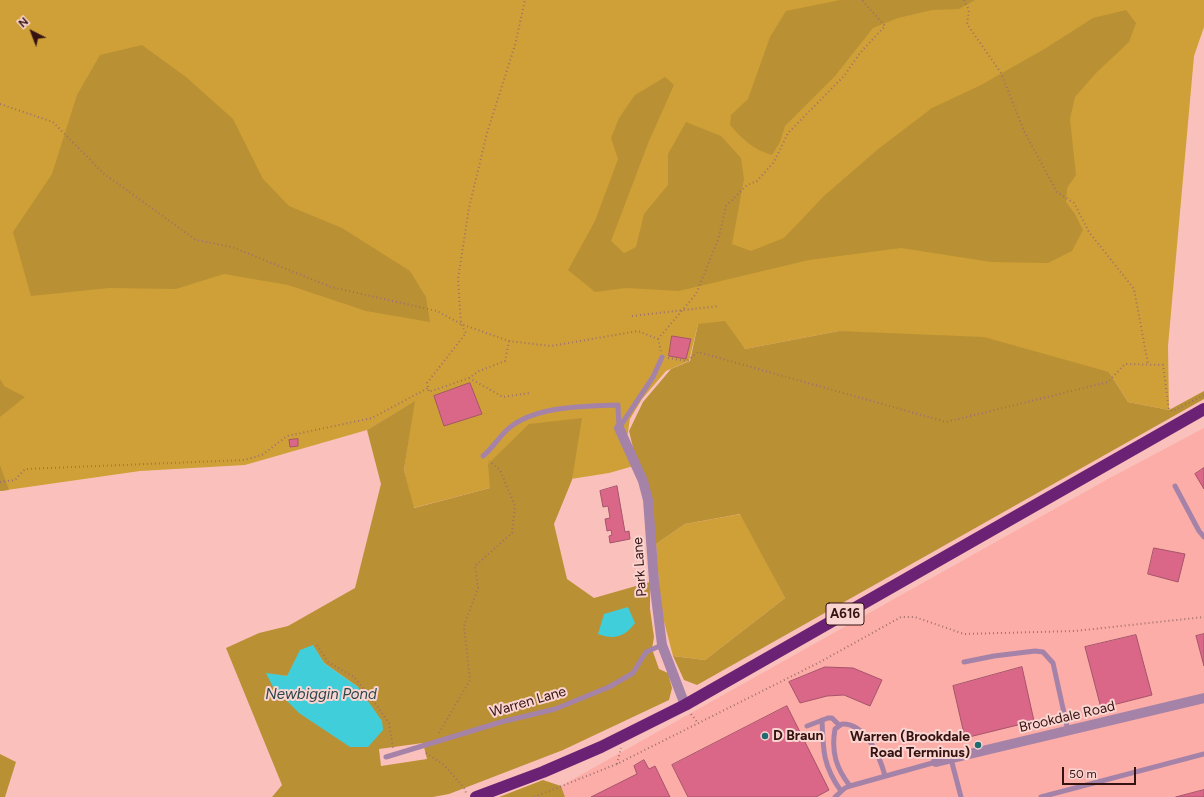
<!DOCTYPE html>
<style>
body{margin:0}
#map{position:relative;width:1204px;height:797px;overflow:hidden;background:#fac1bc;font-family:Figtree,sans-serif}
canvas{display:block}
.north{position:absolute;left:12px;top:12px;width:40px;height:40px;-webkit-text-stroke:3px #fad4d0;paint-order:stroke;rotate:318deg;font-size:11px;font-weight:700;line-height:16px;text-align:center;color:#341311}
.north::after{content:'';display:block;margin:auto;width:14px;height:18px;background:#341311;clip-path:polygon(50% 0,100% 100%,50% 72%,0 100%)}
.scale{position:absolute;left:1062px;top:767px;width:74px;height:18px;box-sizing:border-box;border:2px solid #341311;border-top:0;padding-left:5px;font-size:12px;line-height:14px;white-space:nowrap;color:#341311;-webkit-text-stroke:3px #fad4d0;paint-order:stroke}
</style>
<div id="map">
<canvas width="1204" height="797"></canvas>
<div class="north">N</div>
<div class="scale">50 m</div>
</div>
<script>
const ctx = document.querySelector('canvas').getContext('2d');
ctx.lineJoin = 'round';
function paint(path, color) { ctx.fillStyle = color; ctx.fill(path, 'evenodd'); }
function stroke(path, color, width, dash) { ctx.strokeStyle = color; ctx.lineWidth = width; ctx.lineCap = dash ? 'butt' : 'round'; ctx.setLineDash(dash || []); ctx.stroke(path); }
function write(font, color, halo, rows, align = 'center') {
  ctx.font = font + ' Figtree,sans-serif'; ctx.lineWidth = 4; ctx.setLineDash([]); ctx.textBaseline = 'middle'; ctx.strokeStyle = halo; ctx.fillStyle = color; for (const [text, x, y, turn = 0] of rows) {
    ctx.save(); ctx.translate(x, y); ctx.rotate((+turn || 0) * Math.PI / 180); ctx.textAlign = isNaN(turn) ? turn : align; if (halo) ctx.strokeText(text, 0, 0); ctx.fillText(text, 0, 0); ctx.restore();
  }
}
const built = new Path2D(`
 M1204 428V797H565L561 786 1106 480Z`);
const green = new Path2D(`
 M0 0H1204V27L1194 56 1168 346 1169 410 1128 402 1109 372 839 331 745 349 698 324 689 361 666 371 642 399 630 419 627 438 637 465 609 473 571 479 490 488 413 508 404 470 414 402 367 430 245 465 140 471 0 491Z
 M741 514 785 598 705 660 673 656 661 610 656 544 685 524Z`);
const forest = new Path2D(`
 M840 0H975L959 9 932 10 898 18 873 28 835 76 785 126 780 142 772 155C754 150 742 139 730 125L731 115 748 99 770 37 786 11Z
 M1126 10 1136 23 1129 42 1096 73 1075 97 1070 119 1076 175 1067 188 1066 202 1075 214 1083 230 1072 251 1048 263 991 262 901 248 809 260 679 291 626 288 595 292 568 270 595 221 618 159 611 138 619 118 635 95 665 77 674 85 649 141 611 241 624 253 636 247 644 214 668 185V154L686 122 721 136 741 158 744 179 732 244 751 251 784 238 824 196 877 150 932 108 981 85 1046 48 1093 18Z
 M142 45 186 77 233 119 263 179 289 206 342 228 410 271 426 297 430 322 366 311 288 285 224 274 176 289 109 288 31 296 13 232 52 174 77 95 100 55Z
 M725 321 745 349 839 331 984 337 1109 372 1128 402 1169 410 1204 391V399L697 685 684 680 673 656 705 660 785 598 740 514 685 524 656 544 629 431 643 402 671 369 690 361 698 324Z
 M0 379 4 386 25 397 0 417Z
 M415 401 404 470 414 508 490 488 488 464 529 424 582 418 572 480 554 524 567 579 594 598 650 582V609L654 637 652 649 659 669 668 673 672 688 669 700 563 750 449 794 433 797H272L282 785 226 648 259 633 288 626 355 588 381 484 367 430ZM313 646 324 663 358 687 266 673 287 676ZM423 743 427 759 381 766 379 749Z
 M0 465 9 490 0 491Z
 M0 754 16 762 5 797H0Z
 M543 780 561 786 565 797H499Z`);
const water = new Path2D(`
 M628 607 635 623C625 637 614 640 598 634L604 614Z
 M313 645 324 663 358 687 382 721 383 730 368 747H350L299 713 273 687 266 673 287 676 300 650Z`);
const building = new Path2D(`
 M672 336 691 339 686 359 669 356Z
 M470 383 482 414 444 426 434 396Z
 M298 439V446L290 447 289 440Z
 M1204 468V489L1195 474Z
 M617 486 625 532 629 531 630 539 610 543 609 536 612 535 611 530 607 531 605 519 610 518 608 506 603 507 600 491Z
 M1154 548 1185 554 1178 582 1148 574Z
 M1204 634V666L1196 636Z
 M1136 635 1152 695 1101 708 1085 647Z
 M825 667 853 668 882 680 870 706 844 695 827 696 800 703 789 682Z
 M1022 667 1034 721 965 738 953 686Z
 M787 706 829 790 816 797H688L672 765Z
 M644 760 649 769 655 766 670 797H591L637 774 634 766Z
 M1204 790V797H1176Z`);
const path = new Path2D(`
 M964 0 969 10 967 24 1001 73 1024 131 1057 192 1074 203 1089 232 1134 289 1148 364
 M0 104 53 122 103 173 196 240 232 247 331 287 437 311 461 324 509 341 551 346 638 331 658 339 661 351
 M632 316 719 306
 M658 339 696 294 718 240 726 206 747 185 757 181 774 162 788 133 844 76 860 53 885 26 862 0
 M509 341 505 361 479 371 469 378 429 392 427 383 466 333 461 324 458 279 469 208 487 133 515 45 525 0
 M668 358 687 361 698 352 946 422 1108 382 1125 364 1163 365 1169 410 1173 411 1204 395
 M469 378 503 397 529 393
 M0 482 15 480 25 469 244 460 262 455 287 436 372 418 428 388
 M317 645 328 662 354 677 372 699 389 723 393 748
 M691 714 698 723
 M439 733 470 680 464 626 478 588 475 566 512 533 515 506 500 470 489 461
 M426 753 444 765 465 789 466 793
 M617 764 621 748
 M534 797 617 764 820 662 901 617H915L964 634 1075 631 1204 617`);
const lane = new Path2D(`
 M619 428 653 377 662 357
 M483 456C494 447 501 433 513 425 540 406 585 406 618 405L619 428
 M1175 486 1199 531 1204 537
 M964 662 994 656 1035 651 1043 652 1053 663 1068 731
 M822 720C823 750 823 766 841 791
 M807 726 828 718H832L839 725
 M386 757 501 722 555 709 609 687 633 673 646 652 662 645
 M951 759 961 797
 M850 786C836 768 831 752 835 729L842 724C866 723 880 757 885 776
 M835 797 845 788 850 786 936 762
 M1041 797 1204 754`);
const street = new Path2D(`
 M619 428 643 481 648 500 654 581 662 645 685 705
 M936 762 1204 698`);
const highway = new Path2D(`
 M476 797 543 772 601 747 685 705 1204 409`);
const markers = [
 [765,736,4,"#206b72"],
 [978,745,4,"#206b72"]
];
const shields = [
 [845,614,38]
];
const shieldNames = [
 ["A616",845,614]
];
const streetNames = [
 ["Park Lane",640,567,-94],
 ["Warren Lane",528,702,-16],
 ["Brookdale Road",1067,717,-13]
];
const poiNames = [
 ["D Braun",773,736],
 ["Warren (Brookdale",970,737,"right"],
 ["Road Terminus)",970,753,"right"]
];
const waterNames = [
 ["Newbiggin Pond",321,695]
];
paint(built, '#fdada7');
paint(green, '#cfa037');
paint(forest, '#b99034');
paint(water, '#41cedb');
paint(building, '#da6788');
stroke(building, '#a6546b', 1);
stroke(path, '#9e706c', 2, [1, 3]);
stroke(lane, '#a583a8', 5);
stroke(street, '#a583a8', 10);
stroke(highway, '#6c2274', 12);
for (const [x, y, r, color] of markers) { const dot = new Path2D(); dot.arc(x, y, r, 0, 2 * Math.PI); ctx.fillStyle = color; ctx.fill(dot); stroke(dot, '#fad4d0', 1.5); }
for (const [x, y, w] of shields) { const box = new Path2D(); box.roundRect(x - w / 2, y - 11, w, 22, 3); ctx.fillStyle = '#fad4d0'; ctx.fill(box); stroke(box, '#341311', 1); }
write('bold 13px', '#341311', null, shieldNames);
write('14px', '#341311', '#fad4d0', streetNames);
write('bold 14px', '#341311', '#fad4d0', poiNames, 'left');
write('italic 15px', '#2a474a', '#fad4d0', waterNames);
</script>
